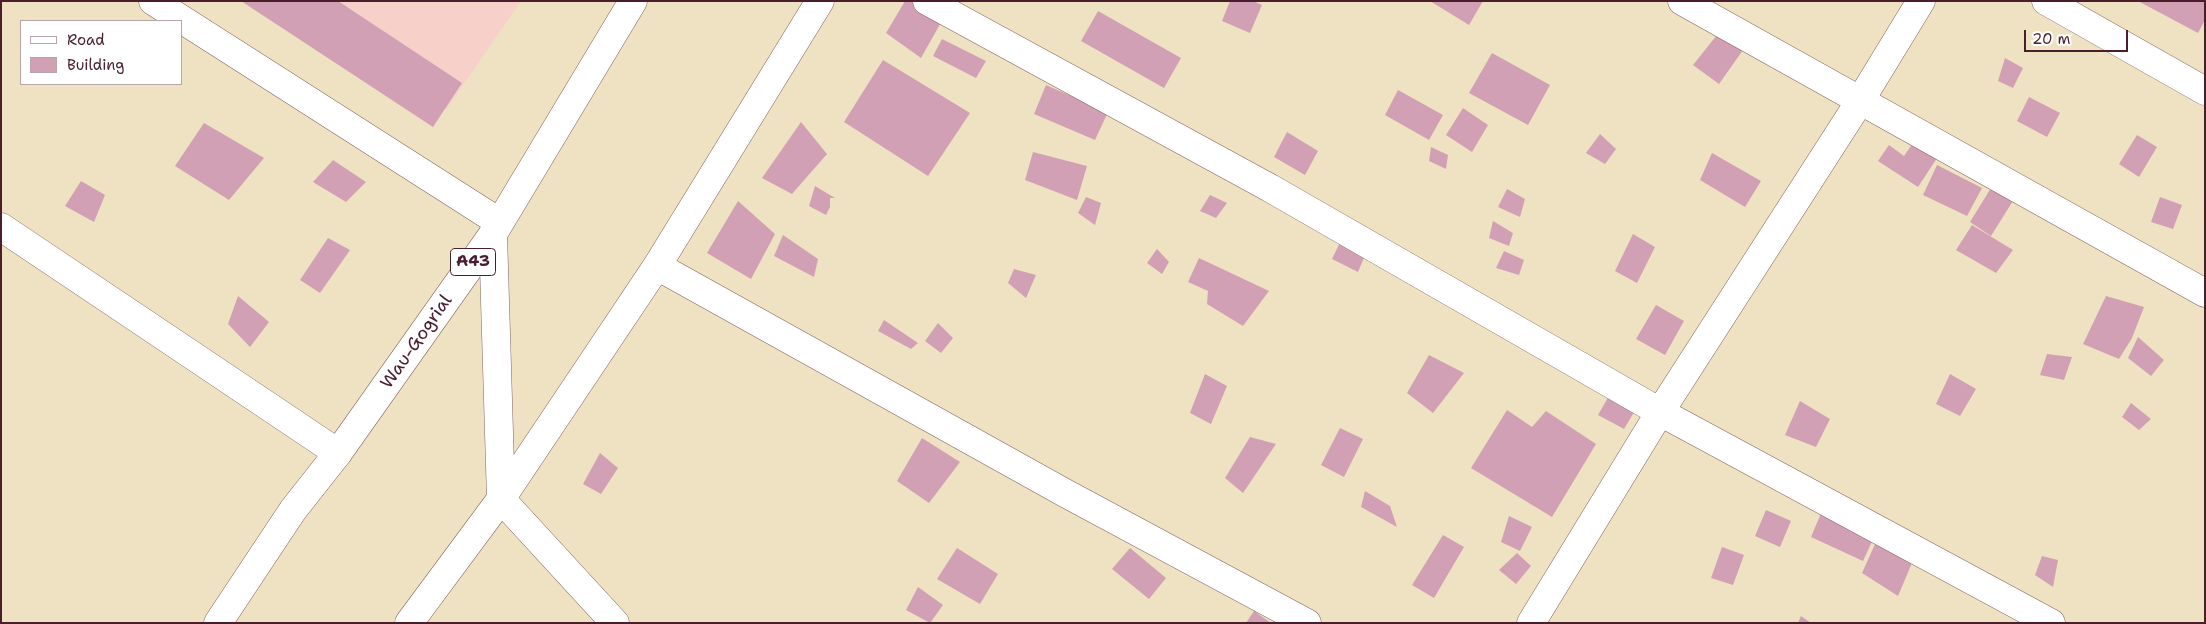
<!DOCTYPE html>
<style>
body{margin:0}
#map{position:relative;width:2206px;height:624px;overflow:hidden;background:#eee2c3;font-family:"Shantell Sans",sans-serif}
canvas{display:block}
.frame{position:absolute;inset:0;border:2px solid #4a1f2b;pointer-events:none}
.legend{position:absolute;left:20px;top:20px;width:162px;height:65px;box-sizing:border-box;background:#fff;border:1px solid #b7a5aa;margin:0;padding:6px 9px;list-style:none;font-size:15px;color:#4a1f2b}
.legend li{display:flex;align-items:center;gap:10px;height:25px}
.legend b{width:25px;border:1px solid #b7a5aa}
.scale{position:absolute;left:2024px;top:30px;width:104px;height:22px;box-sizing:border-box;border:2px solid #4a1f2b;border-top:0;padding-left:6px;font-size:15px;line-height:18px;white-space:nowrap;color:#4a1f2b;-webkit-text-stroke:4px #fff;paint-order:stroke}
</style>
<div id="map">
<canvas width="2206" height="624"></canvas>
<div class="frame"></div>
<ul class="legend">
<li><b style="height:6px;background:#fff"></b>Road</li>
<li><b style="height:14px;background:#d2a0b4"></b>Building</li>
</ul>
<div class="scale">20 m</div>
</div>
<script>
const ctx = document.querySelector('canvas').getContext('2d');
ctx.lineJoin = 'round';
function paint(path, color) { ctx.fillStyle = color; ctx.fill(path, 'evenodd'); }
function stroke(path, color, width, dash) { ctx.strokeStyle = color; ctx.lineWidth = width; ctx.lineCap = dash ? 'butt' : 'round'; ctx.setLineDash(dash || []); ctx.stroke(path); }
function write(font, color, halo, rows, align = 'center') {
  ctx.font = font + ' "Shantell Sans",sans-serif'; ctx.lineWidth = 4; ctx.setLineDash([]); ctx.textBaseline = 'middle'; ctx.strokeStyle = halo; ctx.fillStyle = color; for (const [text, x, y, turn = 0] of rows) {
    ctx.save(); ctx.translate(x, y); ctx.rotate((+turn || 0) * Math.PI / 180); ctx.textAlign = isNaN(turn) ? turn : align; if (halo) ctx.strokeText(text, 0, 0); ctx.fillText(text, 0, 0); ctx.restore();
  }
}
const built = new Path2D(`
 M276 1H521L446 110Z`);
const building = new Path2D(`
 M241 1H338L462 83 433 127Z
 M905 1H911L943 19 921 58 886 33Z
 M1230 1H1253L1262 5 1250 33 1222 21Z
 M1430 1H1483L1469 25Z
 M2138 1H2205V20L2198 33Z
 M1098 11 1181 58 1164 88 1081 41Z
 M1721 30 1743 50 1719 84 1693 65Z
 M942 39 986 61 976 78 933 56Z
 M1492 53 1550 85 1528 125 1469 93Z
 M2005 58 2023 68 2013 88 1998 81Z
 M883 60 970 113 928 176 844 122Z
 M1046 85 1108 112 1095 140 1034 114Z
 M1398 90 1443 115 1429 140 1385 115Z
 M2029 97 2060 113 2047 137 2017 121Z
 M1463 108 1488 125 1472 152 1446 135Z
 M801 122 827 154 792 194 762 178Z
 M204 123 264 158 229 200 175 166Z
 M1287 132 1318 151 1305 175 1274 157Z
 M1600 134 1616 149 1605 164 1586 153Z
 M2137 135 2157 147 2139 177 2119 164Z
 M1917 137 1941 152 1918 187 1878 161 1889 145 1904 156Z
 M1431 147 1448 155 1446 169 1429 161Z
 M1033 152 1087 166 1077 200 1025 180Z
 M1712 153 1761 181 1745 207 1700 180Z
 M333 160 366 182 346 202 313 182Z
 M1937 165 1982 188 1967 216 1923 195Z
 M81 181 105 195 94 222 65 206Z
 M1994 183 2016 196 1991 236 1970 222Z
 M815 186 835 198H830V207L826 215 809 206Z
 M1507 189 1525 199 1520 217 1498 207Z
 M1210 195 1227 203 1216 218 1200 211Z
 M1086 197 1101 203 1095 225 1078 213Z
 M2160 197 2182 205 2173 229 2151 222Z
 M738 201 775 234 751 279 707 253Z
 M1493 221 1513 233 1509 246 1489 238Z
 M1972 225 2013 250 1996 273 1956 250Z
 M1344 234 1369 246 1358 272 1332 259Z
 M1633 234 1655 247 1637 283 1615 271Z
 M783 235 818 259 814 277 774 256Z
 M328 238 350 250 320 293 300 280Z
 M1157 249 1169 262 1162 274 1147 263Z
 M1504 251 1524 260 1519 275 1496 268Z
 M1199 258 1269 291 1243 326 1207 304 1208 291 1188 282Z
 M1014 269 1036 275 1026 298 1008 283Z
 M238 296 269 322 250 347 228 324Z
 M2106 296 2144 307 2132 338 2119 359 2083 344Z
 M1656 305 1684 321 1665 355 1636 339Z
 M884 320 918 343 911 349 878 331Z
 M938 323 953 338 941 353 925 341Z
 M2138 337 2164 360 2151 376 2128 358Z
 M2047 354 2072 357 2064 380 2040 375Z
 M1429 355 1464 373 1433 413 1407 393Z
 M1205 374 1227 386 1211 424 1190 413Z
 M1950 374 1976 389 1960 416 1936 404Z
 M1613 389 1639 404 1624 429 1598 415Z
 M1800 401 1830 419 1816 447 1785 435Z
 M2131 403 2151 419 2139 430 2122 417Z
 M1507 410 1532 427 1546 411 1596 444 1552 517 1471 468Z
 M1340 428 1363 439 1344 477 1321 465Z
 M1250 437 1276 444 1243 493 1225 478Z
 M922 438 960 462 929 503 897 481Z
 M600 453 618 468 601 494 583 484Z
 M1365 491 1390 506 1397 527 1361 507Z
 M1766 510 1791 521 1780 547 1755 536Z
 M1822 511 1875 535 1863 561 1811 537Z
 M1509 516 1532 527 1520 551 1501 542Z
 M1880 533 1917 551 1898 596 1862 573Z
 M1443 535 1464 547 1434 598 1412 585Z
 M1722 547 1744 555 1733 585 1711 578Z
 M957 548 998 574 980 604 937 579Z
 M1130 548 1166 578 1149 599 1112 569Z
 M1517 553 1531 566 1516 584 1499 570Z
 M2042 556 2058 560 2053 587 2035 575Z
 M918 587 943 605 930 623 906 610Z
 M1254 611 1271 623H1246Z
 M1801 616 1811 623H1798Z`);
const minor = new Path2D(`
 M153 1 499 222
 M927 1 1270 188 1660 412 2051 623
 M1682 1 2205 293
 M2046 1 2205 91
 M1 227 338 453
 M493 234 501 499 615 623
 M657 266 1065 493 1307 623
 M409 623 501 499 657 266 820 1
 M1531 623 1660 412 1860 101 1921 1`);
const major = new Path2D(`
 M218 623 293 510 338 453 493 234 633 1`);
const shields = [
 [473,262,45]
];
const shieldNames = [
 ["A43",473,262]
];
const streetNames = [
 ["Wau-Gogrial",417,342,-55]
];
paint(built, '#f7d0c9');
paint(building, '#d2a0b4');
stroke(minor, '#836360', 29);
stroke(major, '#836360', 29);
stroke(minor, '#fff', 28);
stroke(major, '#fff', 28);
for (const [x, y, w] of shields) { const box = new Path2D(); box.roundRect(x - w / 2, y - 13.5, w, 27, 4); ctx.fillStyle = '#fff'; ctx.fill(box); stroke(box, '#4a1f2b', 1); }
write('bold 16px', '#4a1f2b', null, shieldNames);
write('18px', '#4a1f2b', '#fff', streetNames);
</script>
